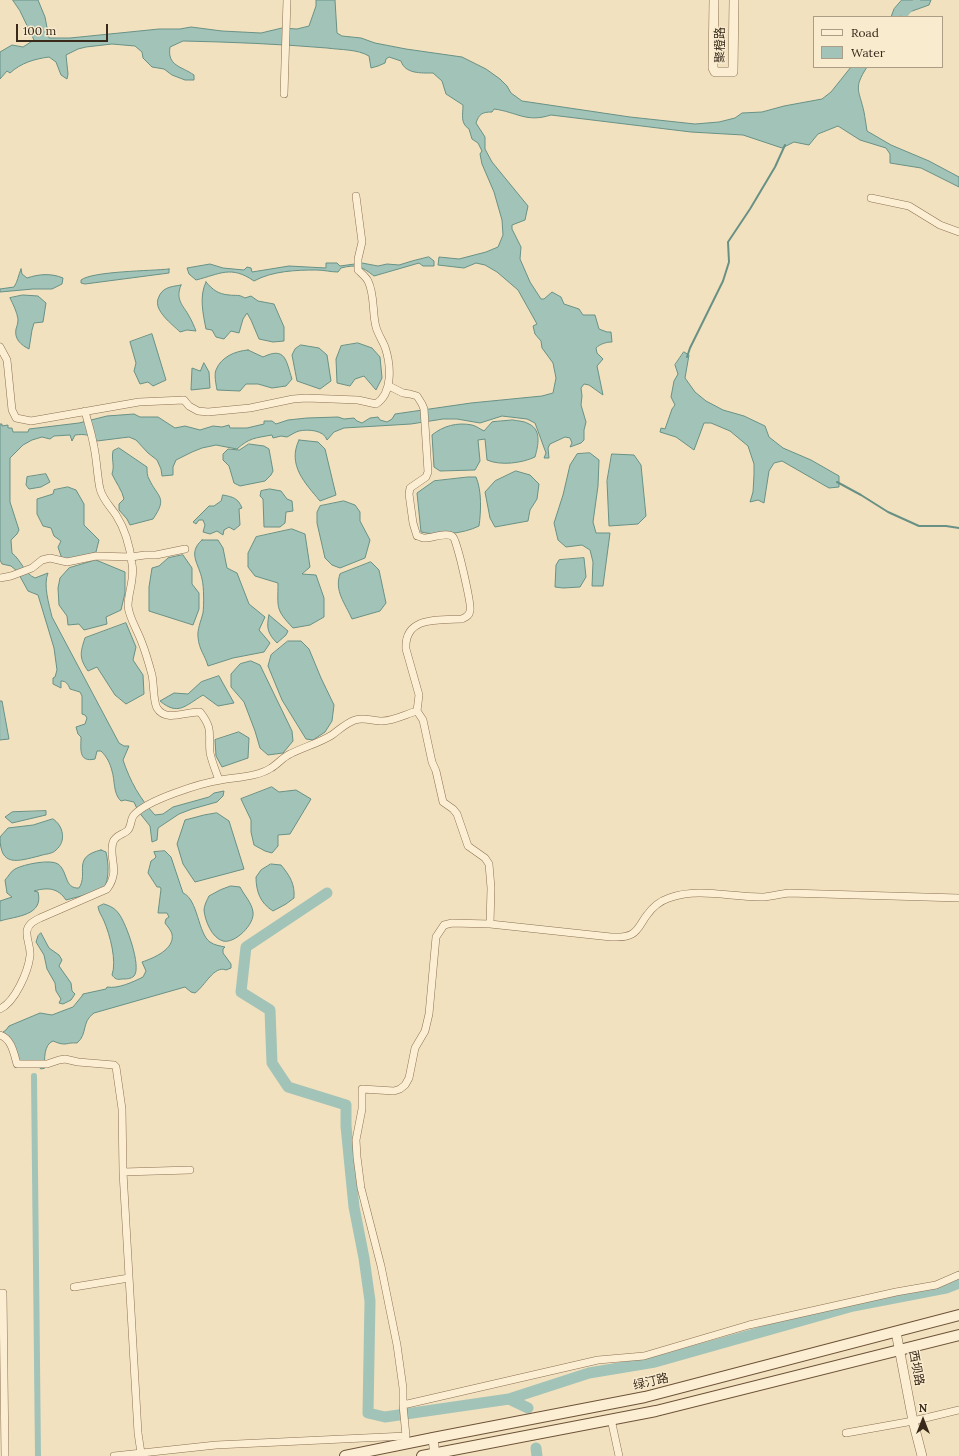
<!DOCTYPE html>
<meta charset="utf-8">
<style>
body{margin:0}
#map{position:relative;width:959px;height:1456px;overflow:hidden;background:#f2e1be;font-family:Lora,serif}
canvas{display:block}
.legend{position:absolute;left:813px;top:16px;width:130px;height:52px;box-sizing:border-box;background:#f8ebce;border:1px solid #ac9d86;margin:0;padding:5px 7px;list-style:none;font-size:12px;color:#39291b}
.legend li{display:flex;align-items:center;gap:8px;height:20px}
.legend b{width:20px;border:1px solid #ac9d86}
.north{position:absolute;left:903px;top:1400px;width:40px;height:40px;-webkit-text-stroke:3px #f8ebce;paint-order:stroke;rotate:0deg;font-size:11px;font-weight:700;line-height:16px;text-align:center;color:#39291b}
.north::after{content:'';display:block;margin:auto;width:14px;height:18px;background:#39291b;clip-path:polygon(50% 0,100% 100%,50% 72%,0 100%)}
.scale{position:absolute;left:16px;top:24px;width:92px;height:18px;box-sizing:border-box;border:2px solid #39291b;border-top:0;padding-left:5px;font-size:12px;line-height:14px;white-space:nowrap;color:#39291b;-webkit-text-stroke:3px #f8ebce;paint-order:stroke}
</style>
<div id="map">
<canvas width="959" height="1456"></canvas>
<ul class="legend">
<li><b style="height:5px;background:#fceed2"></b>Road</li>
<li><b style="height:11px;background:#a2c3b8"></b>Water</li>
</ul>
<div class="north">N</div>
<div class="scale">100 m</div>
</div>
<script>
const ctx = document.querySelector('canvas').getContext('2d');
ctx.lineJoin = 'round';
function paint(path, color) { ctx.fillStyle = color; ctx.fill(path, 'evenodd'); }
function stroke(path, color, width, dash) { ctx.strokeStyle = color; ctx.lineWidth = width; ctx.lineCap = dash ? 'butt' : 'round'; ctx.setLineDash(dash || []); ctx.stroke(path); }
function write(font, color, halo, rows, align = 'center') {
  ctx.font = font + ' Lora,"Noto Sans SC",serif'; ctx.lineWidth = 3; ctx.setLineDash([]); ctx.textBaseline = 'middle'; ctx.strokeStyle = halo; ctx.fillStyle = color; for (const [text, x, y, turn = 0] of rows) {
    ctx.save(); ctx.translate(x, y); ctx.rotate((+turn || 0) * Math.PI / 180); ctx.textAlign = isNaN(turn) ? turn : align; if (halo) ctx.strokeText(text, 0, 0); ctx.fillText(text, 0, 0); ctx.restore();
  }
}
const water = new Path2D(`
 M13 0H38L45 17 49 38H70L159 29H180L191 27 222 31 261 33 282 28 297 29 309 26 316 6V0H335L337 33 342 36 361 38 375 43 406 49 462 57 486 69 500 79 507 86 511 93 522 101 630 117 695 124 719 122 735 118 742 113 762 112 784 106 822 99 831 92 851 67H867C853 89 859 89 864 112 865 118 866 124 867 131L891 145 929 161 959 177V187L921 168 890 163V154L886 148 860 140 838 126 818 134 809 145 794 142 782 148 743 135 691 132 551 115C526 123 517 112 494 109L492 112C482 112 479 114 476 123L485 137V149L492 162 528 206 525 220 512 225V229L521 247 520 259 530 282 541 299H544L552 292 561 297 564 304 579 309 583 315H595L599 329 607 332H611L612 342C606 342 600 344 596 348L597 353 603 359 597 366 603 395 589 385 584 384 581 388 582 396 581 405 586 422 584 430V440L581 443 570 447 572 443 570 438 565 437 550 444 548 448 549 458H544L546 453 535 423 527 419 502 416 480 423 457 419H443L411 424 344 428 334 432 327 440C324 430 308 429 299 431 295 432 291 435 287 437L281 436 273 438 272 435C255 438 249 438 237 449L216 445 202 448 192 452 176 460 173 467V475L162 476 161 469 157 460 148 453 136 440 129 437 97 441C90 434 84 434 75 435L72 441 70 435 54 436 50 439 42 437 32 440 23 445 10 458V502L19 530 17 534 11 540 12 553C21 560 25 574 35 578L48 573C43 585 49 604 52 617L119 743 124 746H129L123 760C130 781 140 799 155 815L163 814 173 807 209 797 214 793 224 791 223 796 217 802 192 809 179 814 158 828 157 840 152 842 150 826 138 811 134 802 125 800 121 801C113 794 115 780 112 771 110 763 107 757 101 751H97L95 759C78 763 81 748 81 737L78 734 76 727 85 724 87 718 85 715 82 714V696L80 692 70 689C68 684 66 681 61 681V688L53 684V678L55 677 57 670 54 648 38 595 28 591 17 571 11 566 2 564 0 560V424H2V426L8 425V428H12L13 432H28L29 429 79 423 107 416 134 414 140 417H158L175 428 185 426 200 430 213 426 222 427 229 425 230 428H247L264 424V421H272L276 424 288 420 307 418 338 417 344 419 354 418 357 421 362 423 370 418 378 417 380 420 387 422 392 419 395 414 471 403 542 396 553 393 556 378 553 363 542 348 541 341 535 334 533 326 537 324 518 290 497 272 485 265 476 263 464 268 438 265 439 257 459 259 486 252 498 247 503 235 502 220 494 192 482 164 480 154 482 151 478 143 472 139 469 129C460 123 463 115 463 105L446 94 442 81 433 73C421 73 405 74 401 61L389 57 386 59 385 63 378 66 371 68 369 56C357 49 341 50 327 48 279 44 231 42 183 41L170 47C167 66 181 66 194 75V80H185L172 75 164 69 152 67 143 58 142 52 135 46 112 44 86 47 78 49 66 55 68 74 67 79 61 75 56 62 49 57C34 59 21 63 10 73L7 71 0 79V52L12 45 23 47 34 40 20 11Z
 M902 0H931L929 5 901 15 900 17H891L894 9Z
 M429 257 434 261V266H423L419 263 374 276C361 266 357 264 341 268L338 272C331 272 324 270 316 270 296 270 272 271 254 281 231 265 220 274 196 280L189 274 187 268 210 264 223 268 244 270 247 267 251 268 252 272 289 266 326 268V263H337L340 266 362 263 378 266 387 264 399 265 412 261Z
 M21 269 22 274 27 278C39 274 51 273 63 278L62 284 52 289H33L0 292V289L14 287C18 281 18 276 21 269Z
 M169 269V273L85 284 81 283V280C93 271 151 271 169 269Z
 M206 282C213 290 218 294 229 295 237 296 238 294 245 298L251 296 258 301 274 304 284 327V341L273 342 259 339 251 320 247 313 243 319 239 333 231 331 224 339 216 337 212 330 206 329C203 314 199 296 206 282Z
 M181 285C175 300 183 305 189 316 192 321 194 326 196 331L187 330 180 332C172 324 154 311 158 299 162 287 170 287 181 285Z
 M23 295 38 296 46 303 43 322 34 323 32 330 29 349C21 345 14 339 16 329 17 326 18 323 18 319 17 312 13 304 10 298Z
 M152 334 166 380 153 386 148 382 140 384 134 371 136 363 130 342Z
 M358 343 372 348 380 357 382 378 376 390 364 376 355 379 350 386 337 383 336 359 341 346Z
 M301 345 319 348 327 355 331 381 320 389 297 381 292 355 295 349Z
 M248 350 263 357C286 346 286 361 292 379L286 386 272 388 258 384H246L240 391 217 390C216 384 214 375 216 370 221 357 235 351 248 350Z
 M684 352 689 355 685 378 695 392 706 401 723 410 744 416 765 426 769 437 783 448 811 460 839 476V487L829 488 782 461 774 463 769 471 764 503 758 500 750 502 753 492 754 475V464L748 446 730 431 711 423H704L694 450 676 437 660 432 661 428 665 429 672 409 675 405 671 397 674 381 678 374 675 365Z
 M204 363 209 372 210 388 191 390 192 368 200 371Z
 M513 420C517 421 525 421 529 424 542 430 538 446 535 457 522 463 501 466 487 460L485 439 478 440 480 461 475 470 440 471 434 467 432 435C443 426 457 422 472 425 476 426 480 429 484 431L492 422Z
 M299 440 318 442 325 449 336 495 320 501C305 483 287 465 299 440Z
 M249 444 264 446 269 449 273 471 271 475 265 481 240 486 234 483 229 466 223 460V454L228 449 239 450Z
 M119 448 147 467C147 471 147 476 149 479 158 498 168 497 153 519L130 525 127 519 119 510V504L124 499C122 490 116 483 112 474 115 465 111 460 113 451Z
 M590 453 599 460 598 486 593 522 596 533H610L603 586H592L593 562 590 550 582 545 566 547 558 540 554 523 563 495 570 465 577 454Z
 M612 454 634 455 641 465 646 516 638 524 609 526 607 481Z
 M516 471 530 475 539 484 537 499 530 510 528 521 495 527 490 518 485 492 495 481Z
 M46 474 50 482 41 487 29 489 26 485 27 477Z
 M468 477H476C482 491 481 512 479 526 463 534 438 536 421 532L417 493 434 481Z
 M68 487 76 490 84 504V525L99 540 96 552 77 558 62 559 58 547 61 541 54 536 51 528 43 526 37 514V499L53 494 54 490Z
 M270 489 281 491 287 499 292 501 293 511 286 512 285 523 280 527H264L263 499 260 496 261 491Z
 M223 495C233 497 238 498 242 508L239 509 240 525 234 530 229 527 224 530 223 535 217 531 210 534 203 532 205 525 203 520H199L196 524 193 522 209 506H214L221 501Z
 M344 501 355 505 360 512V521L370 540 365 558 340 568 332 565 325 558 317 523V512L320 506Z
 M292 529 305 534 310 567 302 574 316 575 324 598V617L310 625 293 628C275 609 278 608 278 583L255 576 248 567V553L256 537Z
 M202 540H218L223 548 227 568 237 573 249 604 265 617 259 630 270 643 264 652 233 658 208 666C205 655 199 650 198 637 197 630 201 621 203 613 204 605 204 587 202 579 199 564 187 553 202 540Z
 M183 555 192 568V584L199 593V609L193 625 149 611V587L152 568 159 566 168 558Z
 M584 558 586 577 580 587 563 588 555 587 556 565 559 560Z
 M96 560 125 572V593L121 610 106 617 107 624 84 630 79 624 68 625 67 616 59 605 58 588 60 578 69 568Z
 M371 562 379 570 386 603 380 611 352 619C345 603 334 591 340 574Z
 M269 615 288 631 286 635 277 643C268 634 266 628 269 615Z
 M126 623 136 647 133 660 143 675 144 694 126 704 115 695 97 667 88 671C79 658 80 653 85 638Z
 M288 641H301L309 649 321 678 334 705 332 721 325 732 313 740 306 739 282 700 268 666 271 655Z
 M251 661 260 665 292 731 293 741 283 753 268 755 260 748 255 731 244 702 231 687V674L240 664Z
 M219 676 234 703 218 706 203 695C185 706 178 716 160 701L174 693 188 694 201 682Z
 M0 701H2L9 739 0 740Z
 M239 732 249 738 248 758 222 767 216 756 215 740Z
 M272 787 279 792 296 790 311 799 290 834 278 835V846L272 853 265 851 254 845 251 832V820L241 799Z
 M46 811V815L12 823 5 817 12 812Z
 M217 813 229 821 244 869 195 882 183 864 177 844 185 820 204 815Z
 M53 819C63 825 67 841 56 850 53 854 44 854 39 856 18 861 0 868 0 837L8 828 33 825Z
 M101 850 106 852C109 866 109 877 104 890L66 900C58 888 48 887 34 891L38 892C44 916 16 916 0 921V901L12 897 7 893 5 880C8 877 11 871 15 869 24 864 51 859 58 864 68 871 64 889 79 888 89 873 71 857 101 850Z
 M165 851 171 857 183 893C198 899 198 934 210 942 214 945 220 946 225 947L223 949V953L231 964V968L226 970C214 965 205 986 195 993L191 992 185 987 94 1013C81 1022 88 1034 77 1043 66 1042 67 1047 53 1041 44 1044 44 1060 45 1068L41 1069 34 1063 19 1061 3 1039V1032L6 1030 9 1026 40 1013 52 1015 65 1010 73 1007 82 996 83 994 106 989 107 987C118 989 133 982 143 977L146 971 142 962C154 958 175 949 172 934 171 930 167 926 165 923L166 919 169 917 167 913H158L161 889 160 887H157L148 873 151 861 154 859 156 857 154 852Z
 M271 864 281 865C290 876 295 884 294 898L286 904 273 911C260 903 256 891 256 877L261 870Z
 M231 886 240 887C244 895 252 903 253 912 255 924 235 944 223 941 212 938 205 921 204 910 204 906 207 900 209 896L220 890Z
 M104 904C110 906 115 908 119 914 126 923 142 967 134 976 131 979 126 979 122 979 117 980 115 979 112 975 117 961 110 935 104 921 102 916 99 913 98 907Z
 M41 933 49 948 59 955 62 960 59 966 71 983 72 991 75 994 71 1000 63 1004 59 1003 61 999 56 991 55 983 47 969 44 955 36 942 38 936Z`);
const stream = new Path2D(`
 M687 357 690 348 723 281 729 262 728 242 750 209 775 167 785 145
 M837 482 861 495 888 512 919 526H946L959 528`);
const canal = new Path2D(`
 M903 17 917 0
 M34 1076 38 1456`);
const river = new Path2D(`
 M327 893 246 947 241 992 270 1010 272 1063 288 1087 346 1105V1126L354 1207 364 1258 370 1301 368 1413 385 1417 509 1399 528 1408
 M509 1399 589 1373 655 1362 853 1306 946 1288 959 1283
 M536 1448 537 1456`);
const minor = new Path2D(`
 M284 94 287 0
 M871 198 909 206 940 225 959 232
 M0 347 7 360 12 410 16 418 31 421 139 402 184 400 189 406 198 411 208 412 250 408 293 399 306 398 358 400 376 404C393 393 391 365 385 347 382 340 378 334 376 327 372 313 375 295 368 281 366 277 361 273 358 270V259L362 242 356 196
 M389 386 403 393 410 394 417 396 422 404 424 409 428 472 426 477 410 488 409 494 413 523 417 536C418 536 423 538 423 538 431 539 447 531 453 537 457 540 472 606 470 611 469 616 466 617 462 619 439 620 404 616 406 649L419 695 417 711 423 720 432 762 436 771 443 802 453 809 457 814 468 846 485 858 489 864 491 888 490 924
 M85 411C88 423 92 435 94 447 97 461 97 475 100 489 103 500 110 506 116 515 125 529 130 547 132 564 135 578 128 592 128 606 129 618 138 631 142 643 146 653 149 664 152 675 154 684 153 701 157 708 166 723 187 711 200 712 214 730 208 734 210 753 212 762 216 772 219 780
 M0 578 11 576 32 568 42 560 50 558 67 562 96 556 131 557 145 555H156L185 549
 M0 1009C15 1002 28 972 30 956 31 947 26 939 27 931 28 924 34 921 40 918L107 889C121 870 108 858 113 842 116 835 122 835 127 831 132 827 130 819 134 815 147 800 201 783 221 780 237 777 257 777 271 768 278 764 283 757 290 754 304 747 319 743 332 735 339 730 346 723 355 720 364 717 373 721 382 721 394 721 406 714 417 711
 M0 1035C12 1039 14 1054 17 1064H47L59 1060 65 1059 78 1062 114 1065 116 1067 122 1109 123 1172 138 1433 141 1453
 M123 1172 190 1170
 M74 1287 129 1278
 M0 1293H3L5 1456
 M403 1405 598 1360 644 1356 749 1325 896 1292 936 1285 959 1275
 M611 1419 619 1456
 M846 1433 913 1421 959 1410
 M114 1456 216 1445 406 1436 403 1405V1388L397 1345 381 1266 361 1188 357 1157 356 1140 362 1109V1089L394 1091 400 1089 405 1085 409 1078 415 1048 425 1031 429 1014 436 937 444 925 452 923 490 924 611 937C618 937 625 938 632 934 639 930 642 921 647 915 652 908 660 901 669 898 699 887 733 898 764 897 772 896 781 894 789 893L959 898`);
const tertiary = new Path2D(`
 M714 0 713 68 715 72H733L734 0
 M896 1332 913 1421 922 1456
 M433 1438 435 1456`);
const secondary = new Path2D(`
 M345 1456 433 1438 645 1397 959 1315
 M422 1456 656 1411 959 1335`);
const streetNames = [
 ["聚橙路",721,45,-90],
 ["西坝路",916,1368,79],
 ["绿汀路",651,1382,-13]
];
paint(water, '#a2c3b8');
stroke(water, '#689186', 1);
stroke(stream, '#689186', 2);
stroke(canal, '#a2c3b8', 6);
stroke(river, '#a2c3b8', 11);
stroke(minor, '#8b7155', 8);
stroke(tertiary, '#8b7155', 10);
stroke(secondary, '#6d5238', 12);
stroke(minor, '#fceed2', 7);
stroke(tertiary, '#fceed2', 9);
stroke(secondary, '#fceed2', 10);
write('12px', '#39291b', '#f8ebce', streetNames);
</script>
